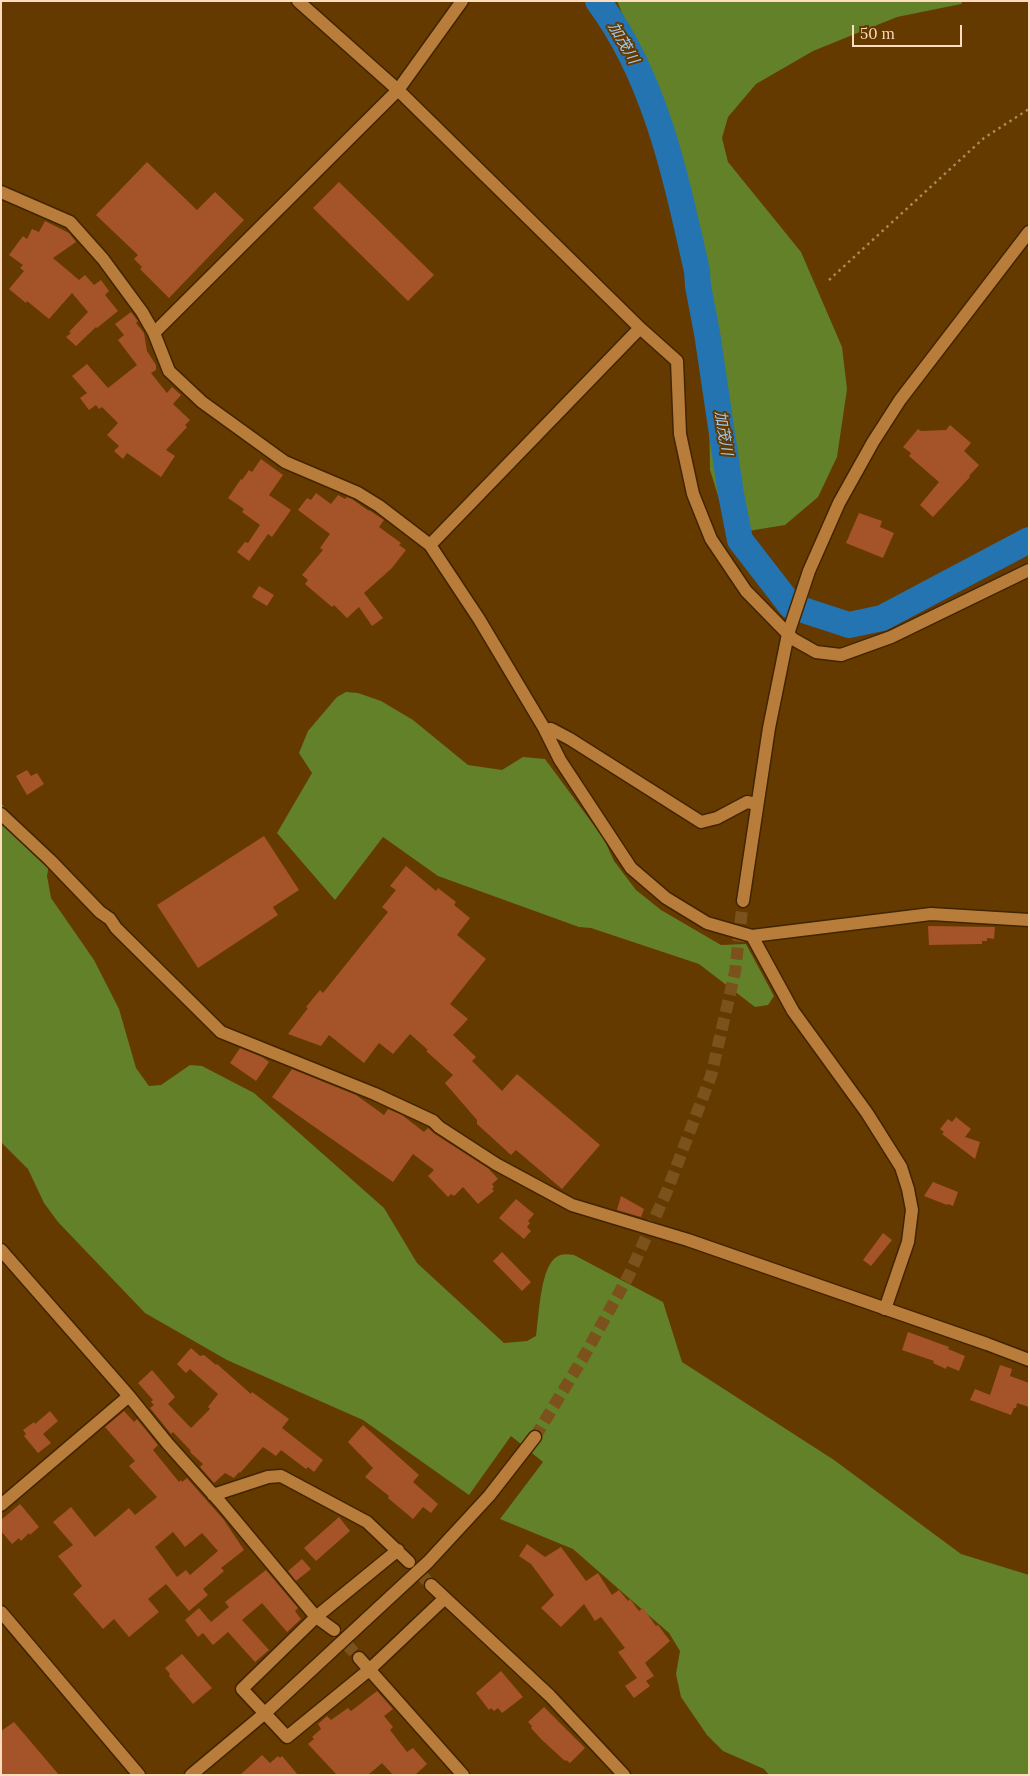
<!DOCTYPE html>
<meta charset="utf-8">
<style>
body{margin:0}
#map{position:relative;width:1030px;height:1776px;overflow:hidden;background:#653a00;font-family:Lora,serif}
canvas{display:block}
.frame{position:absolute;inset:0;border:2px solid #feddbe;pointer-events:none}
.scale{position:absolute;left:852px;top:25px;width:110px;height:22px;box-sizing:border-box;border:2px solid #feddbe;border-top:0;padding-left:6px;font-size:15px;line-height:18px;white-space:nowrap;color:#feddbe;-webkit-text-stroke:4px #653a00;paint-order:stroke}
</style>
<div id="map">
<canvas width="1030" height="1776"></canvas>
<div class="frame"></div>
<div class="scale">50 m</div>
</div>
<script>
const ctx = document.querySelector('canvas').getContext('2d');
ctx.lineJoin = 'round';
function paint(path, color) { ctx.fillStyle = color; ctx.fill(path, 'evenodd'); }
function stroke(path, color, width, dash) { ctx.strokeStyle = color; ctx.lineWidth = width; ctx.lineCap = dash ? 'butt' : 'round'; ctx.setLineDash(dash || []); ctx.stroke(path); }
function write(font, color, halo, rows, align = 'center') {
  ctx.font = font + ' Lora,"Noto Sans JP",serif'; ctx.lineWidth = 4; ctx.setLineDash([]); ctx.textBaseline = 'middle'; ctx.strokeStyle = halo; ctx.fillStyle = color; for (const [text, x, y, turn = 0] of rows) {
    ctx.save(); ctx.translate(x, y); ctx.rotate((+turn || 0) * Math.PI / 180); ctx.textAlign = isNaN(turn) ? turn : align; if (halo) ctx.strokeText(text, 0, 0); ctx.fillText(text, 0, 0); ctx.restore();
  }
}
const forest = new Path2D(`
 M617 1H963L961 4 897 17 813 51 756 84 728 117 722 138 728 162 801 252 842 347 847 389 837 457 818 497 785 525 742 532 725 518 710 470 707 279 662 110Z
 M346 692 358 693 381 701 413 720 468 765 502 770 523 757 545 759 604 839 614 861 636 890 661 910 721 945 746 944 774 996 768 1005 755 1007 699 964 591 928 579 927 438 876 383 837 335 900 277 833 312 773 299 753 308 731 337 697Z
 M1 803 49 865 47 876 51 898 94 960 119 1009 136 1068 149 1086 161 1085 190 1065 202 1066 254 1093 384 1208 417 1263 504 1343 527 1341 536 1336C539 1316 540 1271 555 1258 561 1253 567 1254 574 1255L663 1302 682 1362 834 1460 961 1554 1029 1575V1775H769L764 1769 723 1751 707 1735 681 1697 676 1674 680 1651 669 1633 573 1549 500 1519 543 1462 511 1436 469 1495 363 1420 227 1360 145 1313 58 1222 44 1203 28 1169 1 1142Z`);
const river = new Path2D(`
 M598 1C656 79 676 178 697 271L698 286 707 333 731 494 740 540 791 606 849 625 882 618 1029 540`);
const building = new Path2D(`
 M147 162 197 210 215 192 244 220 169 298 140 269 142 267 134 259 138 255 96 215Z
 M339 182 434 275 408 301 313 208Z
 M45 221 69 233 76 242 53 258 79 280 85 275 94 285 101 280 109 291 105 295 118 311 97 328 96 327 76 346 66 337 71 333 69 332 88 312 72 293 49 319 27 301 26 303 9 289 24 271 20 268 23 265 9 255 23 236 27 239 32 229 39 232Z
 M131 312 138 321 136 323 144 333 147 351 156 365V370L151 373 167 393 172 387 181 395 173 404 190 420 185 425 187 427 166 450 175 456 161 477 127 453 123 459 114 451 119 446 107 435 118 423 102 407 99 409 96 405 89 410 80 398 87 393 72 376 87 364 108 388 137 365 118 340 124 335 115 324Z
 M950 425 971 443 964 451 979 465 969 476 970 477 933 517 920 505 939 482 909 456 911 453 903 447 918 429 921 431 946 430Z
 M261 459 283 475 269 495 291 510 272 537 268 534 249 561 237 552 245 542 248 543 260 525 242 512 244 509 228 498 241 479 242 480 249 470 252 472Z
 M316 493 331 504 338 495 345 499 347 497 352 499 369 511V510L384 520 379 527 401 543 399 545 406 550 392 568 364 593 383 618 372 626 359 607 347 618 334 605 332 607 305 584 308 580 302 575 323 550 320 548 330 534 298 510 307 498 311 500Z
 M859 513 882 521 880 527 894 533 883 558 846 543Z
 M259 586 274 595 267 606 252 597Z
 M27 770 31 776 37 773 44 784 27 795 16 776Z
 M264 836 299 890 273 907 278 915 198 968 157 905Z
 M406 866 436 891 438 888 456 902 454 905 470 918 457 935 486 959 450 1004 468 1019 453 1035 476 1057 472 1061 502 1091 517 1074 600 1145 562 1189 516 1150 511 1155 477 1124V1120L445 1083 453 1075 426 1051 428 1050 410 1034 393 1054 379 1043 364 1063 329 1035 321 1046 288 1034 308 1008 306 1007 320 990 323 993 388 912 382 907 396 890 390 886Z
 M928 926 995 927 994 939 987 938V941H982V944L929 945Z
 M240 1048 262 1057 269 1062 256 1081 230 1063Z
 M292 1069 356 1095 384 1115 388 1109 402 1115 424 1132 428 1128 435 1134 489 1169 498 1179 492 1184 494 1187 492 1189 494 1191 478 1204 463 1187 454 1196 451 1194 448 1197 428 1176 434 1170 413 1154 393 1182 272 1097Z
 M956 1117 971 1129 965 1137 980 1142 975 1159 942 1134 944 1132 940 1129 948 1119 952 1122Z
 M933 1182 958 1192 953 1206 948 1204 947 1205 924 1196Z
 M621 1196 644 1209 641 1217 617 1210Z
 M516 1199 534 1214 528 1221 530 1223 527 1227 531 1231 524 1239 499 1218Z
 M883 1233 892 1240 871 1266 863 1260Z
 M502 1252 531 1282 522 1291 493 1261Z
 M908 1332 949 1347 948 1349 965 1356 959 1371 947 1366 946 1369 933 1363 934 1361 902 1350Z
 M191 1348 200 1356 204 1355 216 1365 217 1364 251 1394 252 1392 289 1419 282 1428 323 1460 314 1472 308 1467 306 1469 281 1450 276 1456 263 1447 240 1473 239 1472 234 1478 225 1473 214 1483 200 1467 203 1464 190 1452 191 1451 173 1432 171 1434 150 1408 154 1405 151 1402 153 1400 138 1383 152 1370 175 1397 168 1404 191 1428 210 1409 208 1407 218 1394 190 1369 186 1373 177 1364Z
 M1000 1365 1012 1369 1010 1376 1029 1383V1407L1017 1403 1016 1408H1014L1011 1415 970 1400 975 1389 990 1395Z
 M50 1411 58 1421 43 1434 51 1443 38 1453 24 1436 26 1434 23 1430 34 1422 35 1424Z
 M124 1411 134 1422 137 1419 158 1445 153 1450 179 1482 181 1480 182 1482 187 1478 224 1520 244 1550 221 1568 224 1571 203 1589 208 1595 189 1611 166 1584 148 1599 159 1612 129 1637 114 1619 103 1629 73 1594 82 1586 58 1556 73 1545 53 1522 71 1507 95 1537 129 1508 135 1515 157 1497 129 1466 135 1461 105 1427ZM173 1532 185 1547 202 1533 218 1551 190 1575 186 1570 177 1577 155 1547Z
 M363 1425 419 1475 413 1482 438 1504 431 1513 423 1507 413 1519 388 1498 389 1496 365 1477 373 1468 348 1442Z
 M20 1504 39 1527 30 1535 29 1533 21 1541 19 1538 12 1544 1 1531V1520Z
 M339 1517 350 1531 316 1561 304 1548Z
 M527 1544 545 1557 561 1547 586 1581 598 1573 612 1595 619 1590 628 1601 630 1599 639 1611 643 1608 656 1626 658 1625 670 1641 645 1663 654 1676 646 1681 650 1686 634 1698 625 1686 637 1678 618 1652 625 1648 601 1617 595 1621 584 1604 561 1627 541 1608 554 1595 531 1564 519 1556Z
 M302 1559 311 1569 296 1581 288 1571Z
 M266 1570 298 1608 295 1611 301 1619 287 1632 262 1603 242 1620 269 1650 255 1662 228 1632 213 1645 203 1633 198 1637 185 1620 199 1608 211 1622 229 1607 225 1602Z
 M182 1654 212 1688 193 1704 169 1676 170 1674 165 1668Z
 M501 1671 523 1697 502 1713 498 1708 494 1711 491 1708 489 1710 476 1693Z
 M377 1691 393 1709 384 1716 393 1727 390 1730 407 1752 413 1748 427 1764 415 1775H393L382 1763 368 1775H337L308 1744 314 1739 312 1737 321 1729 318 1724 327 1716 331 1720 348 1708 351 1711Z
 M544 1707 585 1748 570 1763 566 1760 565 1761 542 1740 531 1728 532 1726 528 1722Z
 M14 1722 59 1775H1V1731Z
 M262 1755 270 1763 278 1756 280 1758 282 1756 298 1775H240Z`);
const minorTunnel = new Path2D(`
 M410 1563 431 1585
 M334 1630 359 1658`);
const tertiaryTunnel = new Path2D(`
 M535 1437 583 1358 629 1275 667 1191 711 1076 735 972 743 901`);
const path = new Path2D(`
 M829 280 984 138 1029 109`);
const minor = new Path2D(`
 M298 1 398 90 640 328 677 361 680 434 693 494 711 539 746 591 793 639 816 652 841 655 891 637 1029 570
 M1 192 70 222 103 259 142 312 154 333 169 371 202 402 285 462 358 493 379 506 430 545 479 619 544 728 560 760 631 868 666 898 707 923 752 936 931 914 1029 920
 M154 333 398 90 462 1
 M430 545 640 328
 M545 730 551 729 570 739 701 822 717 818 747 802 757 804
 M752 936 793 1011 867 1113 901 1167 908 1189 912 1210 908 1242 885 1309
 M1 1250 129 1396 168 1444 220 1502 316 1617 334 1630
 M213 1495 268 1477 281 1476 367 1522 409 1562
 M1 1505 129 1396
 M398 1550 316 1617 242 1689 287 1737 369 1670 445 1598
 M431 1585 550 1696 624 1775
 M359 1658 463 1775`);
const tertiary = new Path2D(`
 M1 814 50 860 100 912 110 919 116 928 221 1032 375 1094 433 1121 439 1127 496 1164 572 1205 688 1240 987 1344 1029 1360
 M743 901 769 728 788 634 809 571 839 503 873 442 900 400 1029 232
 M1 1612 139 1775
 M191 1775 264 1714 428 1562 489 1496 535 1437`);
const waterNames = [
 ["加茂川",623,43,60],
 ["加茂川",723,433,81]
];
paint(forest, '#638128');
stroke(river, '#2474b1', 26);
paint(building, '#a55328');
stroke(minorTunnel, '#7c521c', 12, [12, 6]);
stroke(tertiaryTunnel, '#7c521c', 12, [12, 6]);
stroke(minor, '#412400', 15);
stroke(tertiary, '#412400', 15);
stroke(path, '#ae885b', 2.5, [2.5, 4]);
stroke(minor, '#b87c3b', 12);
stroke(tertiary, '#b87c3b', 12);
write('italic 15px', '#9fcbf2', '#653a00', waterNames);
</script>
